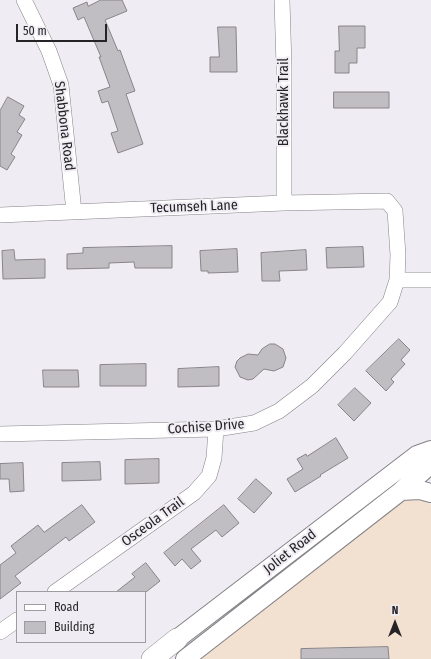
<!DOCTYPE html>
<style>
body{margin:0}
#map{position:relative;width:431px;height:659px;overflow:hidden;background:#f0ecf3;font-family:"Fira Sans Condensed",sans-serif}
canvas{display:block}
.legend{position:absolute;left:16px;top:591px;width:130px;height:52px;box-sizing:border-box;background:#f0ecf3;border:1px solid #9f9ca1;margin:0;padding:5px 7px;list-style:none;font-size:12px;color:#252326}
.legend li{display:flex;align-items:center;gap:8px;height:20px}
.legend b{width:20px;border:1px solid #9f9ca1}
.north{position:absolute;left:375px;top:603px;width:40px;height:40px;-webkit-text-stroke:3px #f0ecf3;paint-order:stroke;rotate:0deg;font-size:11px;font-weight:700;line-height:16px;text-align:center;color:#252326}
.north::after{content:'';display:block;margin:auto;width:14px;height:18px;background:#252326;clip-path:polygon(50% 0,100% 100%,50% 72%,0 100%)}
.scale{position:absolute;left:16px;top:24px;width:91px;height:18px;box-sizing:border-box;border:2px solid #252326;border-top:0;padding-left:5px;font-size:12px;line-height:14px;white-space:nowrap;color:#252326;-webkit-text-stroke:3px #f0ecf3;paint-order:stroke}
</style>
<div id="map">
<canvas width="431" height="659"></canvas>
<ul class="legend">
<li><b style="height:5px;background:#fff"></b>Road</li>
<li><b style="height:11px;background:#c0bdc3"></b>Building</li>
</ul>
<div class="north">N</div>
<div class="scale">50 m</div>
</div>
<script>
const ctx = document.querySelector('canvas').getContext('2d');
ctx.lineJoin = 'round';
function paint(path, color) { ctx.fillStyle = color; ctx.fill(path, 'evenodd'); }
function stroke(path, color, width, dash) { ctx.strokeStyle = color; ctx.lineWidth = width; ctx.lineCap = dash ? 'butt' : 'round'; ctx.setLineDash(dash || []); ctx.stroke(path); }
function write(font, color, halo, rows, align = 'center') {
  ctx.font = font + ' "Fira Sans Condensed",sans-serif'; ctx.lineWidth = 4; ctx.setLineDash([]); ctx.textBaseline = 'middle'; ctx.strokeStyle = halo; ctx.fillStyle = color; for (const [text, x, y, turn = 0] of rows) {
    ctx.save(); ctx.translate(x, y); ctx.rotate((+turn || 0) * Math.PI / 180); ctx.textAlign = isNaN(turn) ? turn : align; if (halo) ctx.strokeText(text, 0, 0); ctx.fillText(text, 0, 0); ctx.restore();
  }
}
const commercial = new Path2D(`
 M419 495 431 505V659H201V653L390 508Z`);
const building = new Path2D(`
 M101 0H122L127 11 105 20 118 51 120 50 135 91 126 94 143 144 118 153 111 133 118 131 108 101 102 103 98 91 110 87 99 57H101L84 17 78 20 73 8 87 2 88 6Z
 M339 26H365V48H357V63H349V73H335V51H339Z
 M218 27H236L237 72H210V57H219Z
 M334 92H389V108H334Z
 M8 97 24 106 19 115 25 119 17 132 22 135 11 154 15 157 7 170 0 166V111Z
 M172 246V268H135L134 262 109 263V268L67 269V254L83 253V248Z
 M363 247 364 267 327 268 326 248Z
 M237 249 238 272 208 273V271H201L200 251Z
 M14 250 15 260 45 259V278L3 279 2 251Z
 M306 250 307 270 279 271 280 281H262L261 253Z
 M399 339 410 350 401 360 405 364 391 379 394 382 386 391 366 371Z
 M270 344H275L283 349 286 358 283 367 274 371 264 369 253 379 248 380 240 377 235 367 237 361 240 358 248 354 258 355 262 349Z
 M146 364V386H100V365Z
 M219 367V386L178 387V369Z
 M43 370H78L79 387H44Z
 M355 388 371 403 354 421 338 405Z
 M336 438 348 458 320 475 321 476 295 492 287 479 303 469 297 459 306 454 307 456Z
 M159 459V483L125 484V460Z
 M100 462 101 480 62 481V463Z
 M23 463 24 491 10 492 9 479H0V464Z
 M256 479 272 493 254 513 238 499Z
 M82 505 95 522 69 541 66 537 15 576 21 583 0 599V565L16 553 11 546 38 525 44 532Z
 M224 505 239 523 222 537 216 530 191 549 201 561 191 569 182 559 175 566 164 553Z
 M146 563 160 581 146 592H116L135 577 132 574Z
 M388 647 389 659H301V649Z`);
const minor = new Path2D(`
 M24 0 49 51 61 85 74 212
 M282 0 284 66V203
 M0 215 284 203 387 201 395 211 398 255 397 280 390 302 345 353 312 386 279 411 254 423 216 429 0 434
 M397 280H431
 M55 592 194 493 209 476 214 458 216 429
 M0 632 17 620`);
const major = new Path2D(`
 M401 491 420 490 431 493
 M177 639 417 455 431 450
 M185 659 401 491 431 464`);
const highway = new Path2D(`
 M152 659 177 639`);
const streetNames = [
 ["Blackhawk Trail",284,102,-90],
 ["Shabbona Road",64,126,83],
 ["Tecumseh Lane",194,207,-2],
 ["Cochise Drive",206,427,-4],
 ["Osceola Trail",153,522,-36],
 ["Joliet Road",290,552,-38]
];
paint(commercial, '#f2e1d0');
paint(building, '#c0bdc3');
stroke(building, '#88848a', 1);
stroke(minor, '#858288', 16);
stroke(major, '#858288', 20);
stroke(highway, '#858288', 22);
stroke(minor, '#fff', 15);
stroke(major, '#fff', 18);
stroke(highway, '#fff', 21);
write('14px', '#252326', '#f0ecf3', streetNames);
</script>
